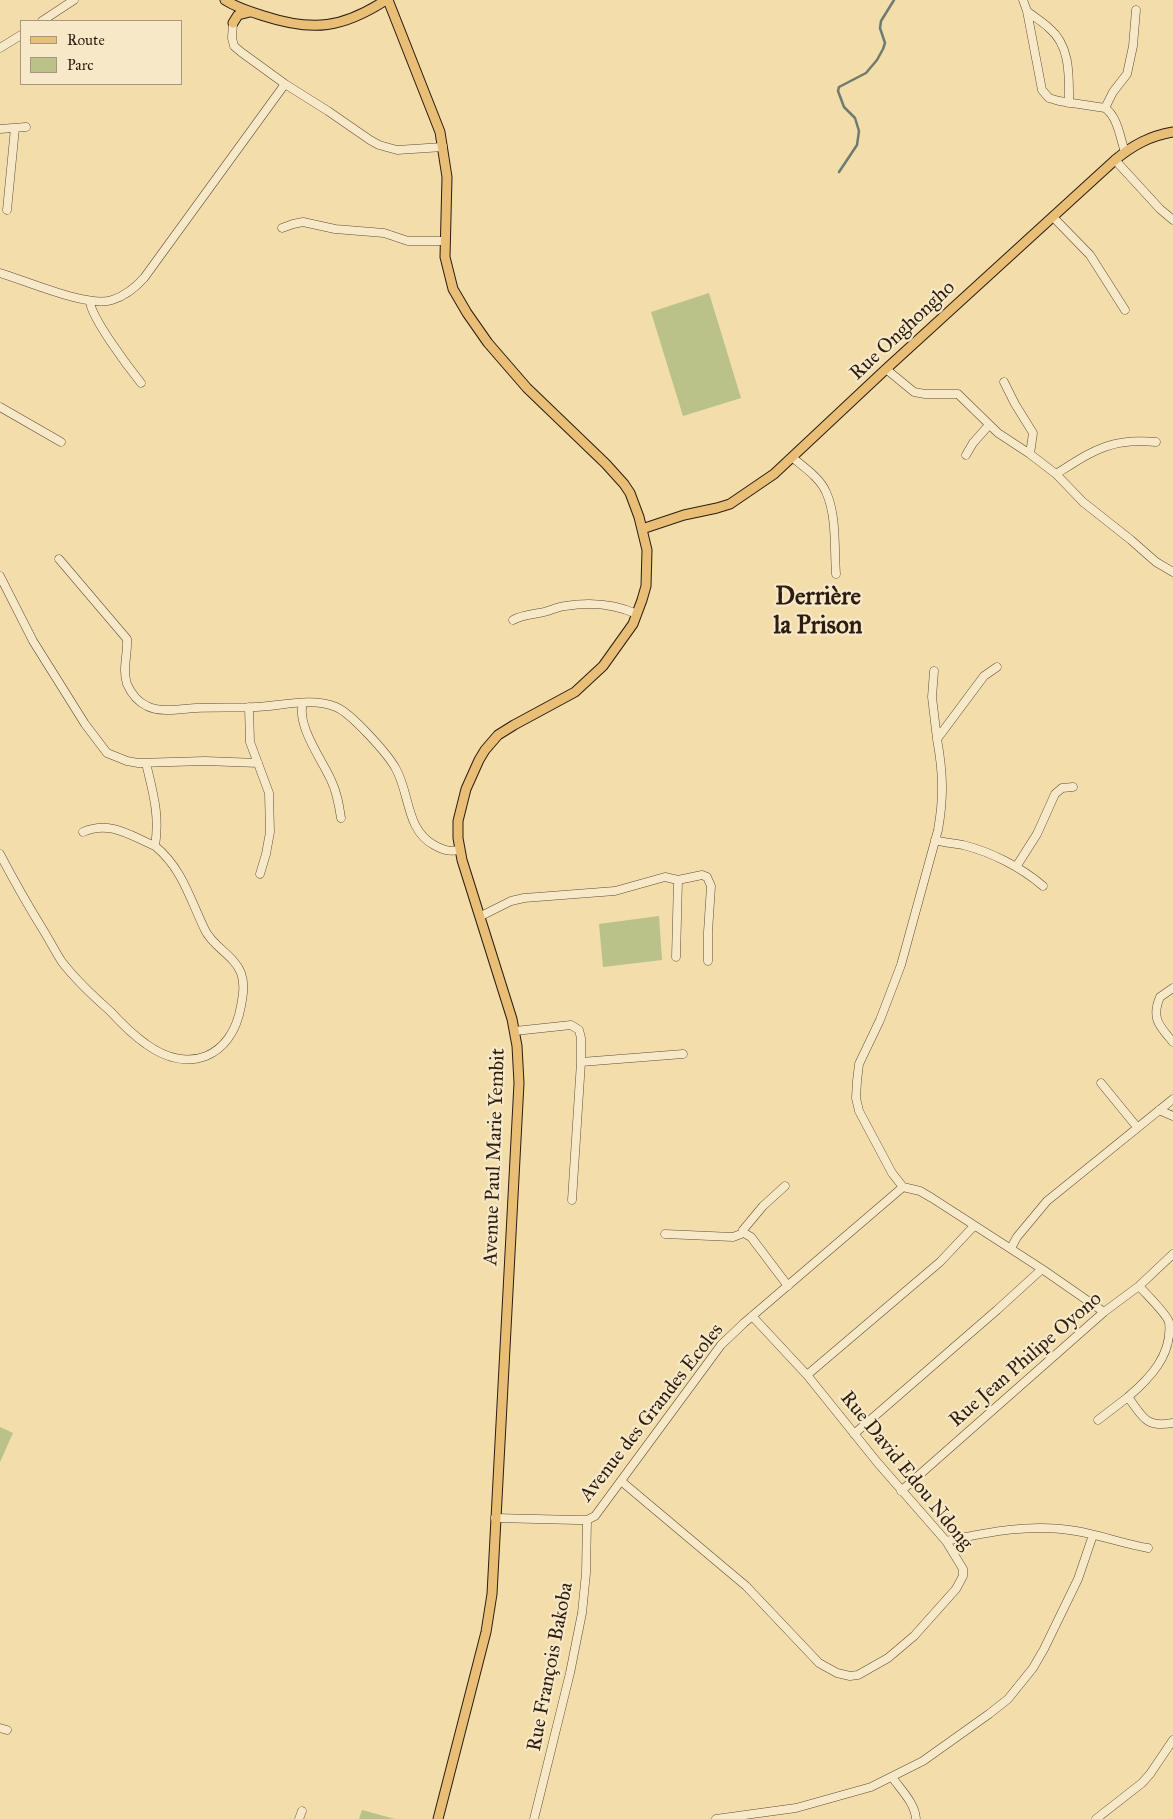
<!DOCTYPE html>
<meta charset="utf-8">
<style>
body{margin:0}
#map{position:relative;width:1173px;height:1819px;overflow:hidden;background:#f2ddab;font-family:"IM FELL Great Primer",serif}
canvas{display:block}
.legend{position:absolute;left:20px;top:20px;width:162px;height:65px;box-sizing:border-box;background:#f7e9c8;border:1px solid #a6977f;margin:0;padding:6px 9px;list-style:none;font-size:15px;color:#2c1c12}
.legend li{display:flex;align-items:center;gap:10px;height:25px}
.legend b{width:25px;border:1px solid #a6977f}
</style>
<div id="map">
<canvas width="1173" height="1819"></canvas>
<ul class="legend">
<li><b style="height:6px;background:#e9be76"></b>Route</li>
<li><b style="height:14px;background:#bac189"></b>Parc</li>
</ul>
</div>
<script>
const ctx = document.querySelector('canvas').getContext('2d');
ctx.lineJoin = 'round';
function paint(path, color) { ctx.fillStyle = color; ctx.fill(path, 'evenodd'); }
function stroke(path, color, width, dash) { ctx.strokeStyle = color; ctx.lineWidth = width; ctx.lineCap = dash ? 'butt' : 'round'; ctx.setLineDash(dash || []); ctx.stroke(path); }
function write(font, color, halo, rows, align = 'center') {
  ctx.font = font + ' "IM FELL Great Primer",serif'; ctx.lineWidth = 4.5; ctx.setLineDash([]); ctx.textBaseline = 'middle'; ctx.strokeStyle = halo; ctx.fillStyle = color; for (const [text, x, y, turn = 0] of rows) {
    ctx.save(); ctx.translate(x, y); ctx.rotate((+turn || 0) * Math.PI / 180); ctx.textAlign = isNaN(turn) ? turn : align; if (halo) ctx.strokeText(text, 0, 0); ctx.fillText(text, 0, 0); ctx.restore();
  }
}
const green = new Path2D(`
 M709 293 741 398 683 416 651 312Z
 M659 916 662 960 603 967 599 924Z
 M0 1427 13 1433 0 1462Z
 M362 1810 395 1819H359Z`);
const stream = new Path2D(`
 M839 172 857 145 859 131 855 118 844 107 838 91 839 87 866 73 877 60 883 49 885 43 880 28 881 21 894 0`);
const minor = new Path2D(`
 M1023 0 1027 11 1042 90 1049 98 1059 101 1105 108C1118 117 1120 138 1125 152
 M1027 11C1034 17 1043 22 1049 28 1071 46 1069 77 1069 103
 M42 21 74 0
 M233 23 232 38 234 46 241 52 285 84 328 111 370 140 379 145 397 150 443 147
 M0 48 21 35
 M1105 108 1113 92 1127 74 1133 46 1136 10
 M0 129 26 127
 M1115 160 1160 209 1173 220
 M7 210 15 128
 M1053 217 1090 255 1125 310
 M282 228 293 224 303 222 335 229 384 233 408 241H444
 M0 273C27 281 88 308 112 300 125 296 135 288 144 278L285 84
 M90 302C92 319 129 368 141 383
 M886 369 914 392 925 394H958L998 433 1030 454 1056 474 1083 502 1131 540 1156 562 1173 572
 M1004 382 1015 404 1033 433 1030 454
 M0 407 61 442
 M966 455 973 443 989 425
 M793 458C805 468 820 478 826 492 837 516 834 548 836 574
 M1056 474C1094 450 1110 438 1156 442
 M59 559 127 639C128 654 122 669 127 684 131 693 138 702 147 706 160 713 181 709 196 708 216 707 236 708 256 707 282 706 311 697 336 707 351 713 388 754 396 769 410 794 406 830 434 845 443 850 449 852 459 850
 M0 576 33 641 85 724 107 753 127 761 138 763 205 761 258 763
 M513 620C522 615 529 615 539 613 548 612 556 607 565 606 589 602 615 604 637 614
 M934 671 932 697 937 739
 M303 703C296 725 322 760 331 780 337 792 339 805 341 818
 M249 707 250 742 269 793 270 832 266 854 260 874
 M146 763C153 793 160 815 155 846
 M935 840C944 843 954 843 963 845 991 852 1021 867 1043 886
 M0 854C14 881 29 907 45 933 51 943 56 953 62 962 76 980 93 996 110 1011 121 1023 133 1035 146 1044 188 1075 232 1058 241 1006 243 995 245 984 241 973 234 955 213 947 205 930 190 899 182 868 155 846 131 836 110 820 83 832
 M1016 867 1037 834 1055 794 1062 788 1073 787
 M481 916 511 901 524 898 615 891 665 877 678 880 702 875 707 877 711 886 708 932V961
 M676 957 678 880
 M1173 988 1160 997C1151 1018 1159 1026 1173 1042
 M515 1031 571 1025 579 1030 581 1038V1062L572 1200
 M581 1062 683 1054
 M1101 1083 1137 1127
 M1159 1110 1173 1116
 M903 1187 892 1173 859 1111 856 1098 857 1081 859 1064 880 1020 901 965 938 830C944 797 943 772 937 739L984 676 997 667
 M903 1187 920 1191 932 1198 1042 1269 1104 1312
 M743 1230 763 1206 785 1186
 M744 1233 751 1237 788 1286
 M665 1234 733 1237 741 1234
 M1011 1248 1017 1237 1047 1201 1173 1099
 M1139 1286C1146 1294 1166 1313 1169 1322 1173 1355 1149 1379 1128 1397 1143 1417 1145 1428 1173 1423
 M807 1375 940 1262 974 1226
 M1098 1420 1128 1397
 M854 1434 997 1310 1042 1269
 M621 1481 746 1586 819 1663 837 1673 850 1676 858 1675 888 1658 914 1636 956 1589 963 1576V1569L946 1541 877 1462 807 1375 752 1316
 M901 1491 1104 1312 1139 1286 1173 1254
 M495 1518 577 1520H587L595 1516 721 1345 744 1323 903 1187
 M946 1541C989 1532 1032 1523 1076 1531 1100 1535 1124 1544 1148 1548
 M0 1728 7 1730
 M892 1777C901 1790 915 1803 916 1819
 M299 1819 302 1811
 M534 1819 570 1673 582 1613 586 1573 587 1520
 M716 1819 796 1808 871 1787 923 1761 989 1714 1008 1699 1033 1668 1044 1649 1078 1579 1093 1535
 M1096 1819 1142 1783 1150 1774 1173 1740`);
const major = new Path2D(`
 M225 0C237 8 251 12 264 16 313 32 343 28 386 0
 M388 0 440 132 447 177 445 257 453 289 467 313 488 343 527 388 606 464 624 484 630 493 639 517 647 550 646 586 642 600 633 624 603 666 575 692 514 725 498 735 485 750 479 760 466 789 458 821V838L462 860 512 1019 517 1046 519 1083 492 1594 486 1632 438 1819
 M233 23 238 15 250 12
 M642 529 684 515 717 508 730 504 774 474 886 369 1115 160C1133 145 1150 136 1173 132`);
const streetNames = [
 ["Rue Onghongho",903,331,-43],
 ["Avenue Paul Marie Yembit",495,1157,-88],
 ["Rue Jean Philipe Oyono",1026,1360,-41],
 ["Avenue des Grandes Ecoles",652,1413,-52],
 ["Rue David Edou Ndong",906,1471,51],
 ["Rue François Bakoba",551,1667,-79]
];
const districtNames = [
 ["Derrière",818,598],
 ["la Prison",818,627]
];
paint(green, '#bac189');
stroke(stream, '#6f7b6f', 2.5);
stroke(minor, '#5e4c38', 9);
stroke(major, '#2c1c12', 11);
stroke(minor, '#f7e9c8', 8);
stroke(major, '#e9be76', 9);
write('20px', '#2c1c12', '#f7e9c8', streetNames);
write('bold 25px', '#2c1c12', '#f7e9c8', districtNames);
</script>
